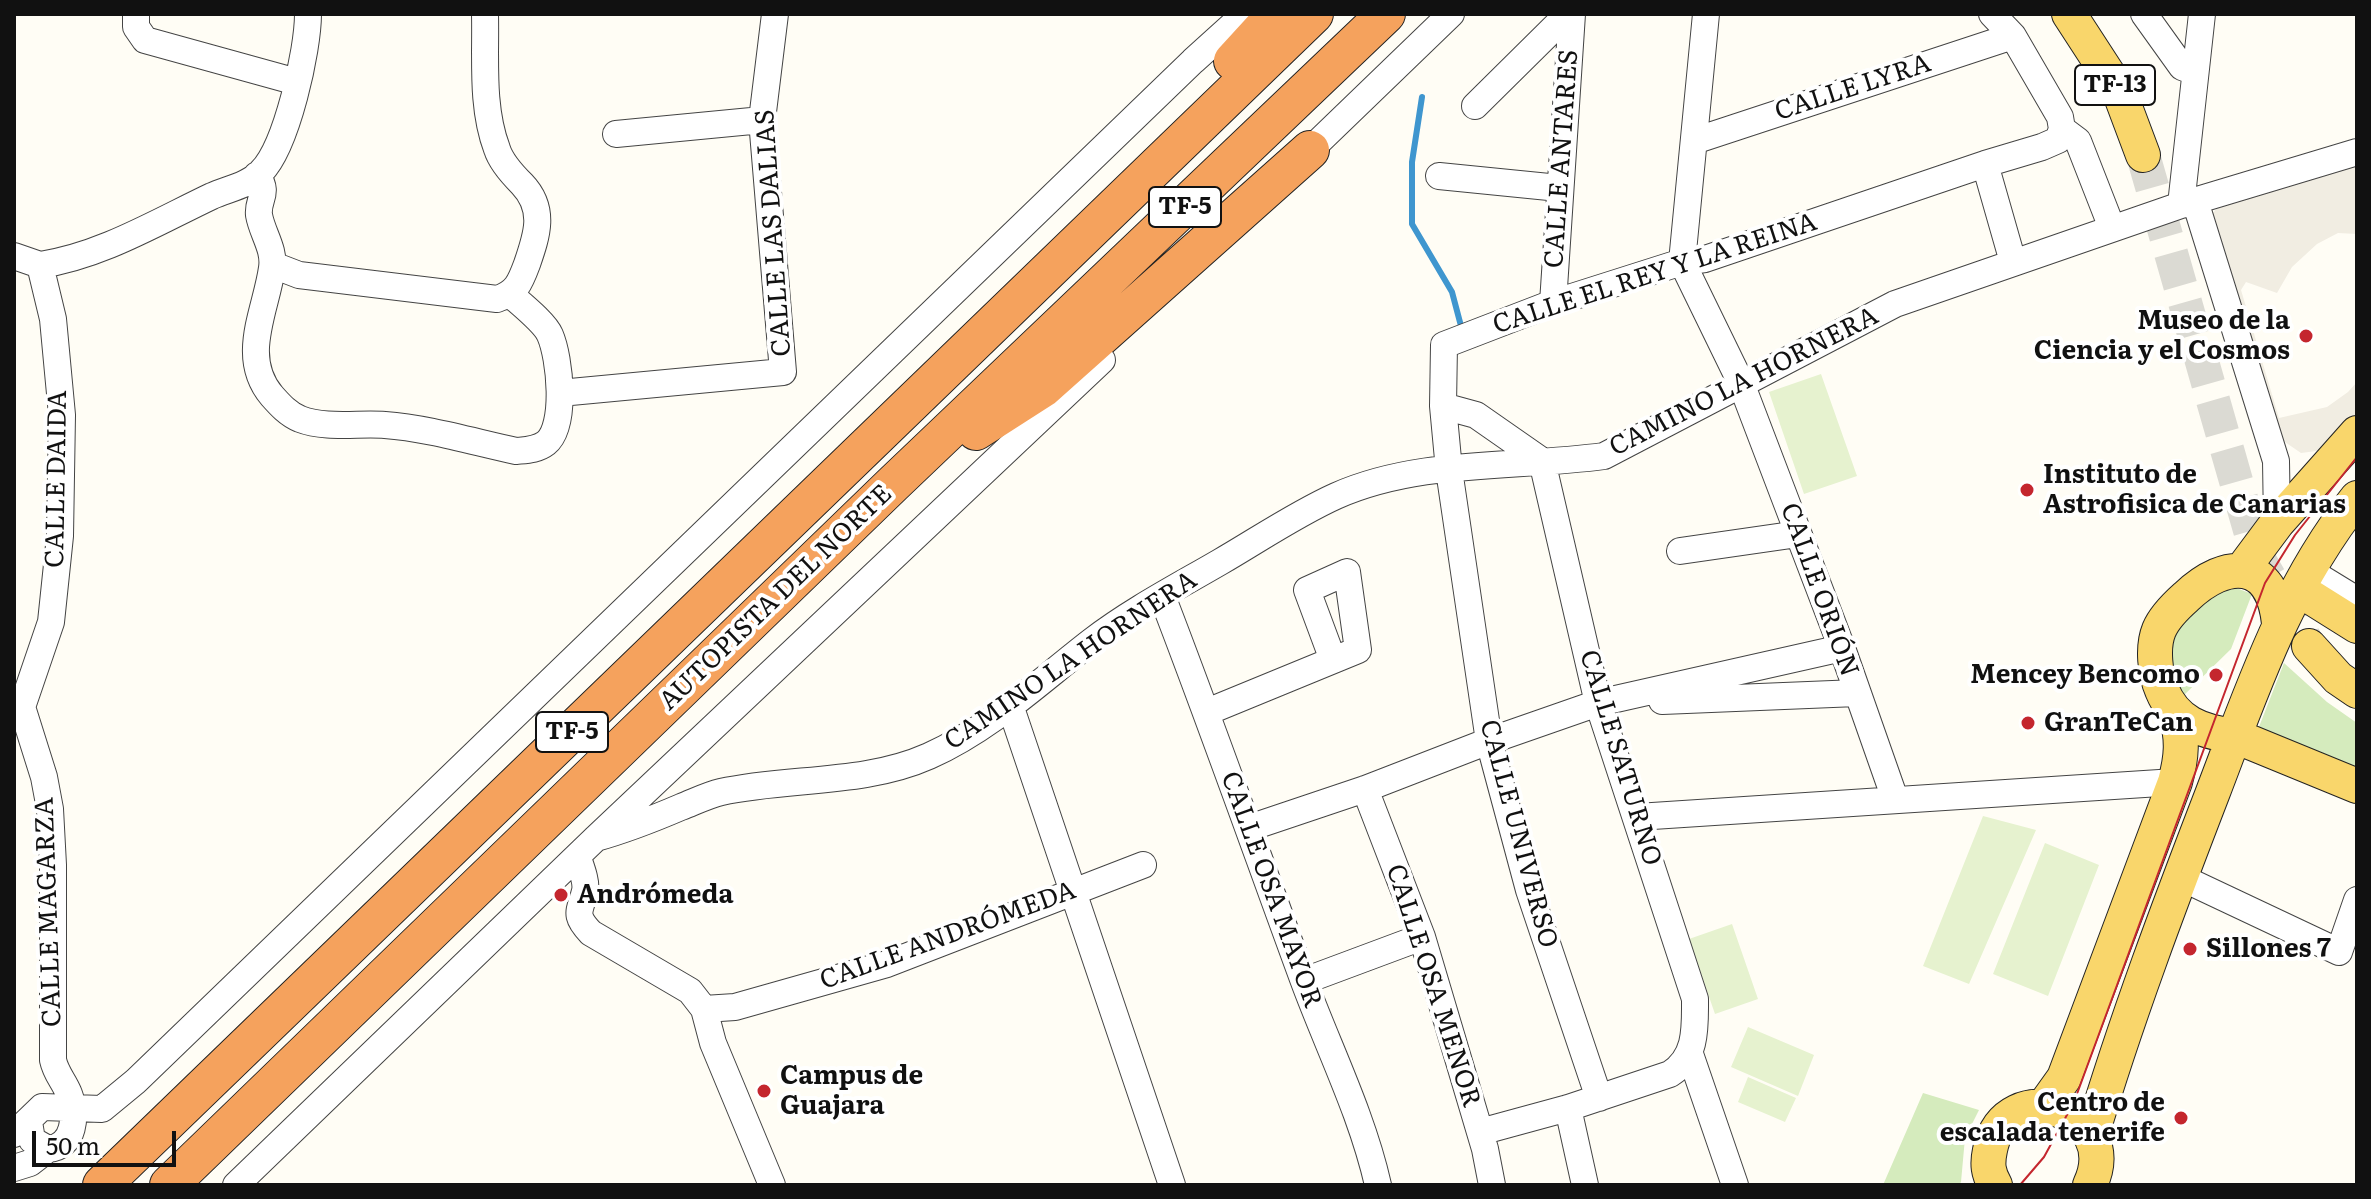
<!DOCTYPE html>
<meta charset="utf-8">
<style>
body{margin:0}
#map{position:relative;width:2371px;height:1199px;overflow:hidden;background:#fffdf5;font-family:Literata,serif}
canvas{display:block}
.frame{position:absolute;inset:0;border:16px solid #111;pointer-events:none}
.scale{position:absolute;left:32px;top:1131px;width:144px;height:36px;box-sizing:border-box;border:4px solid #111;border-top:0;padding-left:10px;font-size:24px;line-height:28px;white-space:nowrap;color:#111;-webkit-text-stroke:6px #fff;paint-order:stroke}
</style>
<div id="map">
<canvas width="2371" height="1199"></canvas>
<div class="frame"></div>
<div class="scale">50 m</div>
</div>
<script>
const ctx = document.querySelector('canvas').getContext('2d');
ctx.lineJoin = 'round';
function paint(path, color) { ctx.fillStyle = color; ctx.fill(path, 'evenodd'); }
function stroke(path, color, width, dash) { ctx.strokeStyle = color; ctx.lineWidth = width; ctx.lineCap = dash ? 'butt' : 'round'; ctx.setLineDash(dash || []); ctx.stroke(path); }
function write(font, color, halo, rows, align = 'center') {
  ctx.font = font + ' Literata,serif'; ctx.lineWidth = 8; ctx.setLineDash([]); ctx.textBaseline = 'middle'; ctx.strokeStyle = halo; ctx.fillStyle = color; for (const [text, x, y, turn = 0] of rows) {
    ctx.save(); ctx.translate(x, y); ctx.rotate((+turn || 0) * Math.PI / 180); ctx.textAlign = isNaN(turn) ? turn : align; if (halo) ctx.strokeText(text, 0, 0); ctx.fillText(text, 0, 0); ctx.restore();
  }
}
const green = new Path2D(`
 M2231 586 2252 594 2231 649 2180 699 2170 675V641L2186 614Z
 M2284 663 2327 702 2357 723V777L2255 737Z
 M1923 1093 1979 1110 1965 1138 1961 1182 1959 1185H1883Z`);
const pitch = new Path2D(`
 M1821 374 1857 476 1804 494 1769 392Z
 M1983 816 2036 830 1969 984 1923 966Z
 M2045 843 2099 865 2048 996 1993 974Z
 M1732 924 1758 999 1715 1014 1689 939Z
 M1748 1027 1814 1055 1798 1096 1731 1067Z
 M1748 1077 1796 1098 1785 1122 1738 1102Z`);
const plaza = new Path2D(`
 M2357 160V234L2338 233 2317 244 2292 267 2277 293 2246 282 2241 290 2279 418 2327 407 2348 392 2357 382V413L2331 445 2324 450 2301 453 2282 440 2210 217 2219 205Z`);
const stream = new Path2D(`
 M1422 97 1412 162V224L1452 292 1461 326`);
const majorTunnel = new Path2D(`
 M2143 155 2258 558 2309 646`);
const minor = new Path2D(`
 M136 14V27L145 40 297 82
 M1706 14 1682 262 1741 383 1842 648 1895 799
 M2144 14 2182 67 2195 72
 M1475 106 1568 14
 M2062 129 2078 141 2112 228
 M616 134 762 120
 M1694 141 2013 36
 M1300 163 1310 150 1451 14
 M1985 164 2013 262
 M257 175C270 194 257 199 259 215 262 233 275 249 272 268 266 311 239 357 272 396 280 405 288 414 300 419 326 429 358 423 385 425 427 428 474 442 516 451 526 450 537 450 546 443 567 426 560 358 550 335 545 323 521 304 511 295
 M1439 176 1559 188
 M2195 201 2276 461 2277 523
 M2181 205 2202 14
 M14 256 40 265 53 319 62 415 60 536 51 622 22 707 14 701
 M40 265C101 256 157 222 212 196 228 189 249 185 261 172 287 146 308 50 308 14
 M273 265 299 275 497 299C516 293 520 283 527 264 537 235 546 209 522 184 513 175 501 162 497 149 481 107 486 58 485 14
 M1553 303 1572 14
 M560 393 783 372 762 120 775 14
 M1443 406 1476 415 1542 461 1598 703 1695 999C1695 1028 1697 1057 1670 1074L1568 1108 1480 1132
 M1680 551 1798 534
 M2308 570 2357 600
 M1162 596C1211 723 1256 851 1303 979 1328 1047 1362 1114 1378 1185
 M1662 701 1857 693
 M22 707 44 777 50 809 53 865V1060C56 1074 64 1081 69 1094 77 1115 75 1147 48 1149L32 1140 29 1122
 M1011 708 1172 1185
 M1207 712 1358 650 1347 572 1307 590 1333 660
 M1365 789 1422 937 1485 1149 1492 1185
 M1637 817 2175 782
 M1249 828 1365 789 1489 741 1598 703 1842 648
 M596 838C625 830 653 819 681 807 694 802 708 795 721 792 789 777 864 785 929 756 991 728 1039 682 1092 641 1131 611 1177 587 1220 562 1258 540 1296 514 1336 496 1419 459 1516 468 1604 456L1895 304 2181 205 2357 152
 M578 858C581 867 587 882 585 891 580 912 573 914 591 933L690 991 704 1009 713 1043 772 1185
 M2180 877 2339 952 2357 900
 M1304 981 1422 937
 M704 1009 735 1007 887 964 1143 865
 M1690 1054 1735 1185
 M1599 1098 1529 890 1489 741 1449 470 1443 406 1444 345 1553 303 1682 262 1705 259 1985 164 2042 147 2058 140 2062 129 2060 117 2013 36 1992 14
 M1568 1108 1585 1185
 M14 1134 42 1107 102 1109 136 1081 1193 61 1245 14
 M14 1168 30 1163 48 1149
 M236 1185 596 838 1102 360`);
const major = new Path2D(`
 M2069 14 2119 91 2143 155
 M2242 570 2277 523 2357 433
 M2298 589 2357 626
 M2279 623C2272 559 2227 558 2186 597 2177 605 2164 618 2159 630 2152 647 2155 674 2162 690 2175 722 2201 732 2235 736L2357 786
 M2309 646 2338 678 2357 691
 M2044 1106 2064 1078 2175 782C2182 757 2183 739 2176 715
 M2091 1137C2126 1020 2169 906 2213 792 2252 690 2287 585 2357 498
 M1995 1185C1988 1173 1987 1164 1990 1150 2005 1071 2125 1111 2090 1185`);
const highway = new Path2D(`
 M1233 61 1276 14
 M976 431 1043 388 1310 150
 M102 1185 1314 14
 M169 1185 893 484 1386 14`);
const tram = new Path2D(`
 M2020 1185 2044 1157 2074 1102 2265 583 2295 535 2357 457`);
const markers = [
 [2306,336,8,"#c4262e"],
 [2027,490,8,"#c4262e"],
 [2216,675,8,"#c4262e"],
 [2028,723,8,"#c4262e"],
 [561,895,8,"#c4262e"],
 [2190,949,8,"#c4262e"],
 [764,1091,8,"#c4262e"],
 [2181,1118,8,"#c4262e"]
];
const shields = [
 [2115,85,80],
 [1185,207,72],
 [572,732,72]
];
const shieldNames = [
 ["TF-13",2115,85],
 ["TF-5",1185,207],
 ["TF-5",572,732]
];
const streetNames = [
 ["CALLE LYRA",1853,88,-18],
 ["CALLE ANTARES",1562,159,-86],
 ["CALLE LAS DALIAS",774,233,-94],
 ["CALLE EL REY Y LA REINA",1655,274,-18],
 ["CAMINO LA HORNERA",1744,382,-27],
 ["CALLE DAIDA",57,479,-89],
 ["CALLE ORIÓN",1819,590,70],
 ["AUTOPISTA DEL NORTE",776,598,-44],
 ["CAMINO LA HORNERA",1071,661,-34],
 ["CALLE SATURNO",1620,758,73],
 ["CALLE UNIVERSO",1518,834,75],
 ["CALLE OSA MAYOR",1271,890,70],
 ["CALLE MAGARZA",49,912,-92],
 ["CALLE ANDRÓMEDA",948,936,-20],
 ["CALLE OSA MENOR",1433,986,72]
];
const poiNames = [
 ["Museo de la",2290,321,"right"],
 ["Ciencia y el Cosmos",2290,351,"right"],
 ["Instituto de",2043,475],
 ["Astrofisica de Canarias",2043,505],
 ["Mencey Bencomo",2200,675,"right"],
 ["GranTeCan",2044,723],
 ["Andrómeda",577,895],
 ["Sillones 7",2206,949],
 ["Campus de",780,1076],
 ["Guajara",780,1106],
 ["Centro de",2165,1103,"right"],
 ["escalada tenerife",2165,1133,"right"]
];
paint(green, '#d5ebbd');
paint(pitch, '#e6f2cf');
paint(plaza, '#f1ede2');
stroke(stream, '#3f96cf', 6);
stroke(majorTunnel, '#dbdad3', 34, [34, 17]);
stroke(minor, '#444', 28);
stroke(major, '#222', 36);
stroke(highway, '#222', 40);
stroke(minor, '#fff', 26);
stroke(major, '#f9d66b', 34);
stroke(highway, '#f5a25d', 38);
stroke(tram, '#c4262e', 2);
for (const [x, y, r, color] of markers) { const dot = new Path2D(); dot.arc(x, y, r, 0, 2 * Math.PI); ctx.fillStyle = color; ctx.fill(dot); stroke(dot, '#fff', 3); }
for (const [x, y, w] of shields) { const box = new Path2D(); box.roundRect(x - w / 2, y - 20, w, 40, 6); ctx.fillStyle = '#fff'; ctx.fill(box); stroke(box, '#111', 2); }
write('bold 24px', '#111', null, shieldNames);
write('26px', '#111', '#fff', streetNames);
write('bold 26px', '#111', '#fff', poiNames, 'left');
</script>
